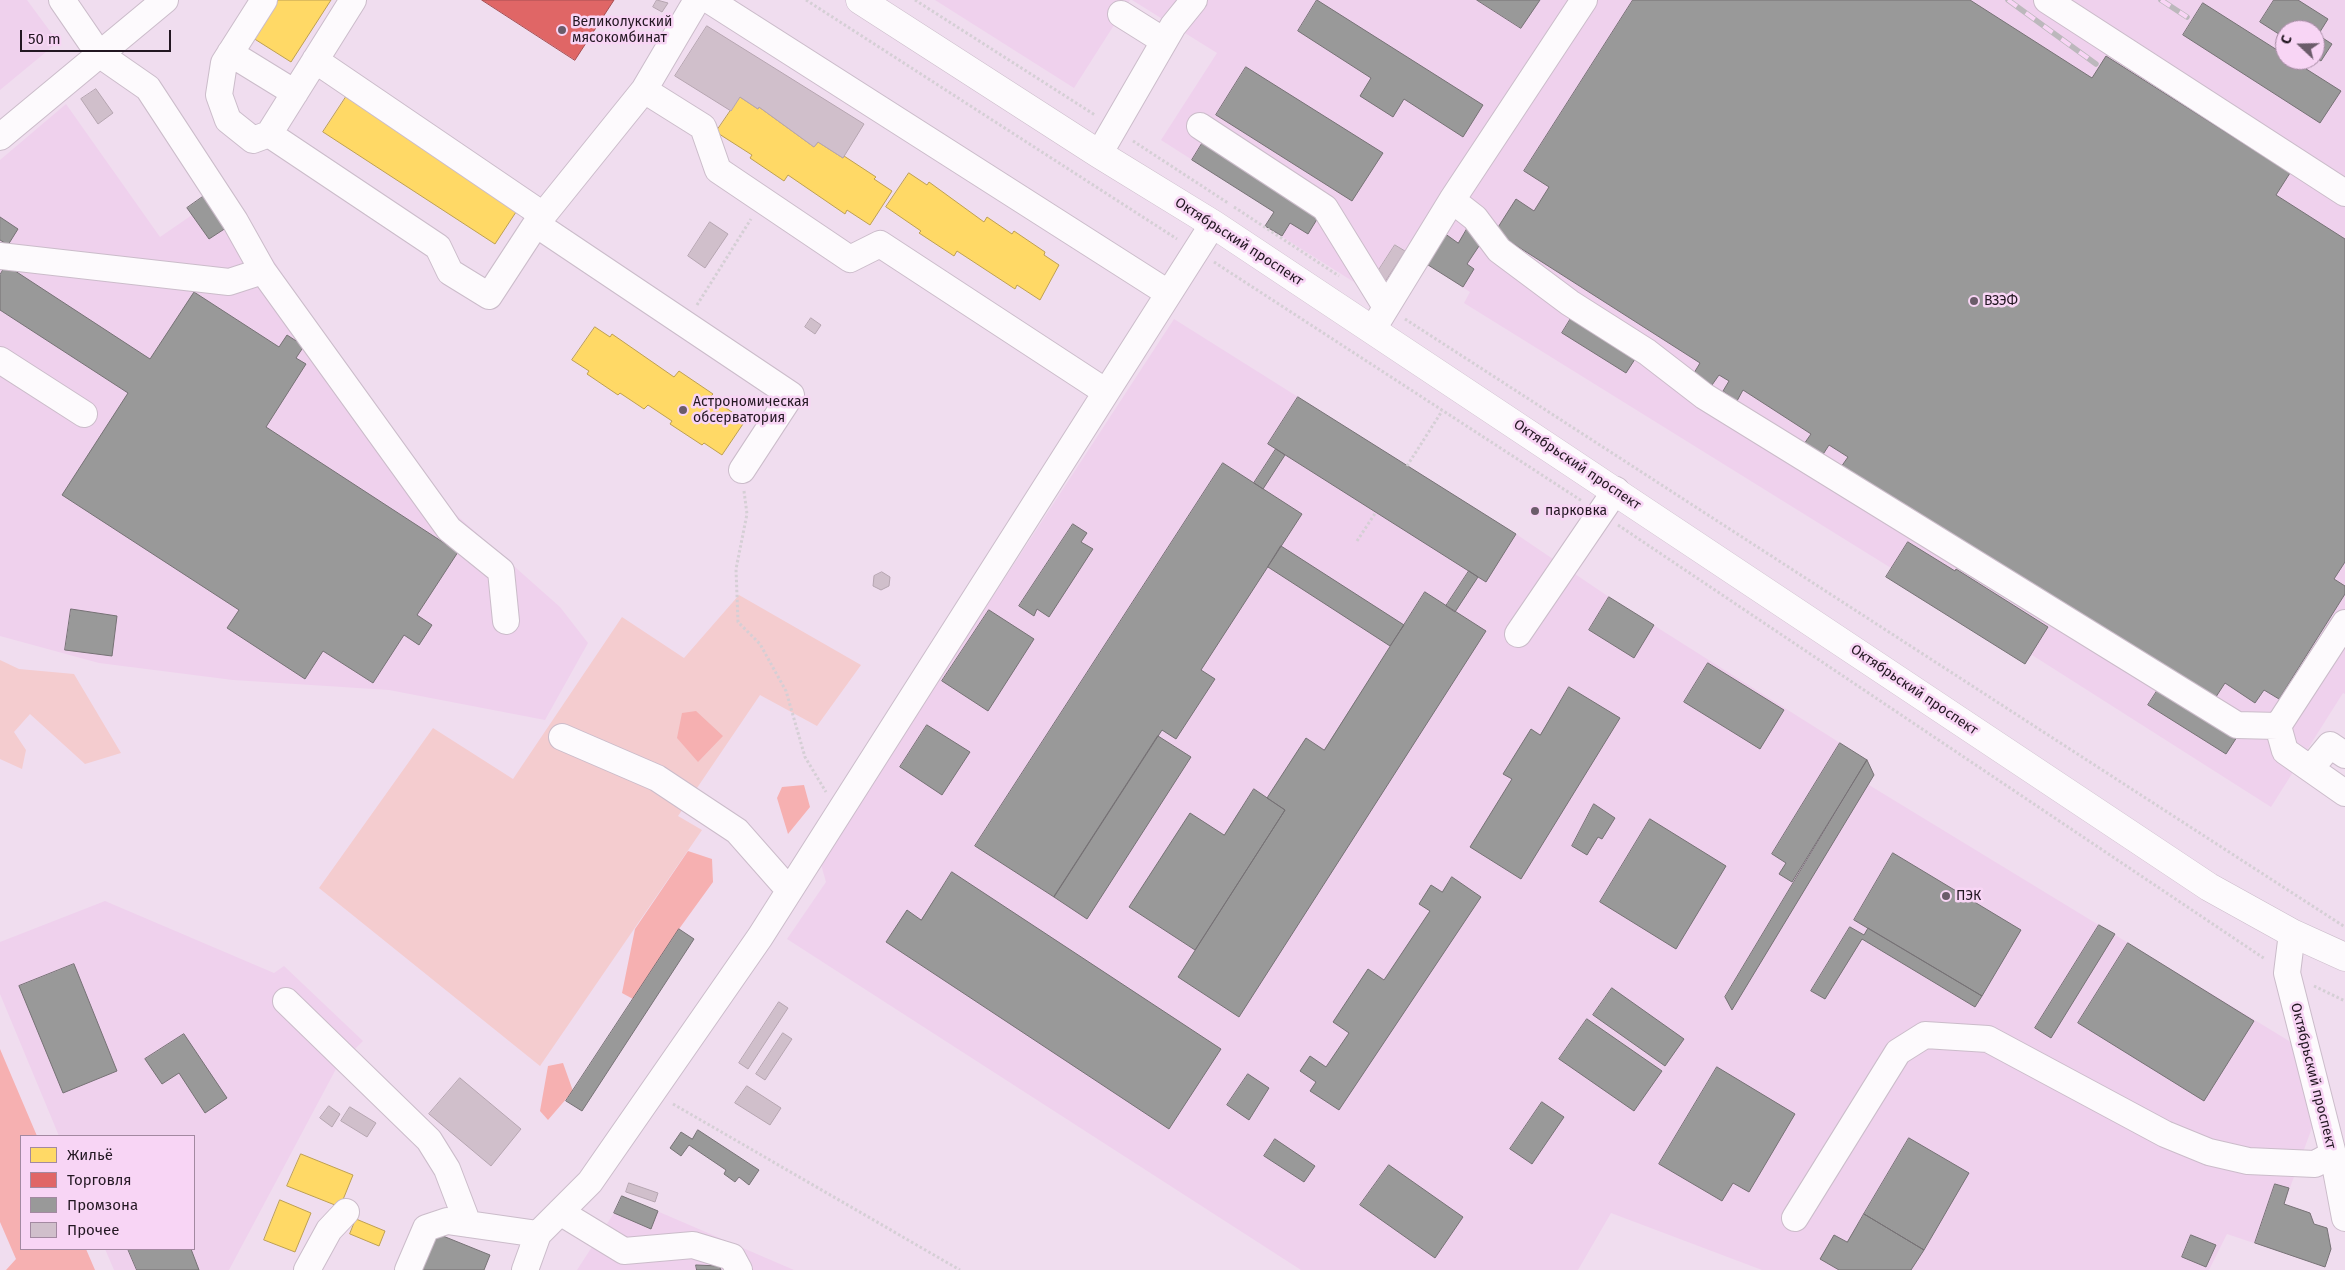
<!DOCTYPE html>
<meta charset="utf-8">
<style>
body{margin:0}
#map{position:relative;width:2345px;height:1270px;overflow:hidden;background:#f0ddef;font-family:"Fira Sans",sans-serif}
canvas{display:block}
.legend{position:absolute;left:20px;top:1135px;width:175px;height:115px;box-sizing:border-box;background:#f8d5f5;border:1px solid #a389a1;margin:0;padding:6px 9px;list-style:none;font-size:15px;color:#231722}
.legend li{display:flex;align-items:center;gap:10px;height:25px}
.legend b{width:25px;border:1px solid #a389a1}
.north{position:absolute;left:2275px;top:20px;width:50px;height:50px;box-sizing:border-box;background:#f8d5f5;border:1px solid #a389a1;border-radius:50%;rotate:291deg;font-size:14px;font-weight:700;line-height:20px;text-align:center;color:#231722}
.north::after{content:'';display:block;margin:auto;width:18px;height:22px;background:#6b5c6a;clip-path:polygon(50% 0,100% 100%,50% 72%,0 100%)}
.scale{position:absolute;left:20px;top:30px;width:151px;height:22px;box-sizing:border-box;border:2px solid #231722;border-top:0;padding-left:6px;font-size:15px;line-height:18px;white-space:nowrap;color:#231722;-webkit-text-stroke:4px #f8d5f5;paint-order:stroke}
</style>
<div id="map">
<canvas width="2345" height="1270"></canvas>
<ul class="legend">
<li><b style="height:14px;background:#ffd966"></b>Жильё</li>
<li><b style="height:14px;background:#e06666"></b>Торговля</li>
<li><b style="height:14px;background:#999"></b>Промзона</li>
<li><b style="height:14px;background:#d0bfcb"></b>Прочее</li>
</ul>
<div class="north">С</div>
<div class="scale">50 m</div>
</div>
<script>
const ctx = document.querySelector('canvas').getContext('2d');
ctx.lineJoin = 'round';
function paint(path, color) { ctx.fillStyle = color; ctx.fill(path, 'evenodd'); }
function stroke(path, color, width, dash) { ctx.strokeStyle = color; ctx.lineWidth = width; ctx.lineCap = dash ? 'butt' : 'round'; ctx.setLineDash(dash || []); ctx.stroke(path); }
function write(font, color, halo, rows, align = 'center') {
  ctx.font = font + ' "Fira Sans",sans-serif'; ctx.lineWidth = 5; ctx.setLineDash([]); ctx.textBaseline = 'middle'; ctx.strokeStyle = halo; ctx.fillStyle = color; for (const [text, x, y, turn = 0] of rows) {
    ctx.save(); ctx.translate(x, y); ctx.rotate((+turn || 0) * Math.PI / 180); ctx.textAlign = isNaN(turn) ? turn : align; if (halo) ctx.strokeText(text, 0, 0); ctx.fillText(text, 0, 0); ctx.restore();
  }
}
const built = new Path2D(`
 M0 0H27L58 42 0 90Z
 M935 0H1130L1074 88Z
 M1132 0H2345V694L2343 693 2271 807 2032 655 2025 664 1886 577 1891 568 1464 303 1470 292 1395 244 1365 289 1265 226 1274 212 1161 140 1217 53ZM2285 30H2315V60H2285Z
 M66 104 160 237 192 215 209 239 244 215 300 301 445 505 560 607 588 643 545 720 389 690 233 680 99 663 0 636V160Z
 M1174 319 1516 534 1609 597 1867 760 1874 775 1869 785 2294 1044 2313 1125 2284 1204 2310 1213 2325 1267 2227 1234 2209 1270H1762L1611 1213 1578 1270H1301L787 939 826 882 820 861Z
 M105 901 274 973 284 966 363 1041 337 1067 229 1270H114L105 1249H194V1136H59L0 994V942Z
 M622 1196 794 1270H577L614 1213Z`);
const green = new Path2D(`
 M739 595 861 665 817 726 760 695 678 816 702 830 540 1066 319 888 433 728 513 779 622 617 684 658Z
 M0 660 19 669 74 674 121 753 85 764 30 714 14 732 26 750 22 769 0 759Z`);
const forest = new Path2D(`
 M696 711 723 736 698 762 677 738 682 713Z
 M804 785 810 807 788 834 777 798 782 787Z
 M688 851 712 859 713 882 679 929 633 999 622 993 635 929Z
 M0 1049 37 1136H21V1249H86L95 1270H6L16 1259 0 1222Z
 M563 1063 573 1091 548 1120 540 1111 548 1066Z`);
const homes = new Path2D(`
 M277 0H331L291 62 253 38Z
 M346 97 518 209 495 244 323 132Z
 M740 97 758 109 759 107 814 147 818 142 843 158 844 156 876 177 874 179 892 191 870 225 847 210 845 214 788 175 784 181 750 158 752 155 716 132Z
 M909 173 927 185 929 182 984 222 987 217 1012 234 1014 231 1045 252 1044 255 1059 265 1040 300 1017 285 1015 289 957 251 954 256 919 233 921 231 886 207Z
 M595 327 610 337 612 334 674 377 679 371 713 394 710 397 745 421 722 455 704 443 702 445 670 424 672 421 648 405 644 409 620 393 618 395 587 374 589 371 572 360Z
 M301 1154 353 1175 340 1207 287 1186Z
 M280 1200 311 1213 295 1252 264 1240Z
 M356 1219 385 1231 379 1246 350 1234Z`);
const shops = new Path2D(`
 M482 0H614L575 60Z`);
const industry = new Path2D(`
 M1317 0 1483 105 1463 137 1404 99 1393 117 1360 96 1371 78 1298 31Z
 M1477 0H1540L1521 28Z
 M1633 0H1970L2092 78 2106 56 2290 173 2276 195 2345 239V562L2334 579 2345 586V594L2279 699 2264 690 2255 703 2225 683 2212 703 1841 467 1848 457 1829 445 1822 456 1804 444 1811 434 1743 390 1737 401 1723 391 1729 381 1719 375 1712 385 1694 373 1700 363 1495 232 1516 199 1534 211 1549 187 1524 171Z
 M2274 0H2298L2328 19 2318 35 2332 44 2321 61 2315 57V30H2285V38L2260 22Z
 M2203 3 2285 55V60H2292L2341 91 2320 123 2183 35Z
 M1246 67 1383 153 1352 201 1216 115Z
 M1203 142 1319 216 1308 234 1290 223 1282 236 1265 226 1274 212 1192 160Z
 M204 196 226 228 209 239 187 208Z
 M0 217 18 229 8 245 0 240Z
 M1467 229 1483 240 1467 264 1474 269 1463 287 1425 263 1444 233 1458 243Z
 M6 265 150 359 194 292 279 347 287 335 304 346 296 358 306 364 266 427 458 552 417 615 432 625 419 645 404 635 373 683 323 651 305 679 227 628 239 610 62 495 128 393 0 310V275Z
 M1573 315 1637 356 1626 373 1562 333Z
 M1298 397 1516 534 1486 582 1268 444Z
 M1276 449 1285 455 1263 489 1254 483Z
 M1223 463 1302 514 1201 670 1215 679 1176 739 1162 730 1054 897 975 846Z
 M1073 524 1087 533 1081 542 1093 549 1049 617 1037 609 1034 616 1019 606Z
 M1908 542 1955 571 1956 569 2048 627 2025 664 1886 577Z
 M1281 546 1404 625 1390 646 1268 567Z
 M1469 571 1478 577 1455 612 1446 606Z
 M1425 592 1486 631 1239 1017 1178 977 1285 810 1267 798 1306 738 1324 750Z
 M1609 597 1654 625 1634 658 1589 630Z
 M71 609 117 616 112 656 65 650Z
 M989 610 1034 639 988 711 942 681Z
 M1708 663 1784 710 1760 749 1684 702Z
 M1569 687 1620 718 1521 879 1470 847 1512 779 1503 774 1531 729 1540 735Z
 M2159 688 2237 737 2226 754 2148 705Z
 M927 725 970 752 942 795 900 767Z
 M1158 736 1191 757 1087 919 1054 897Z
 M1840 743 1867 760 1792 882 1779 874 1786 863 1772 854Z
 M1867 760 1874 775 1732 1010 1725 997Z
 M1254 789 1285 810 1195 950 1129 907 1190 813 1224 835Z
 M1594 804 1615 818 1602 839 1598 837 1587 855 1572 846Z
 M1650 819 1726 866 1676 949 1600 902Z
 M1893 853 2021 930 1982 996 1854 920Z
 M952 872 1221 1049 1169 1129 886 942 907 910 921 920Z
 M1452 877 1481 897 1339 1110 1310 1091 1316 1082 1300 1071 1310 1056 1326 1067 1349 1033 1333 1022 1368 969 1384 980 1430 911 1419 904 1431 885 1442 892Z
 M2099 925 2115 934 2051 1038 2035 1028Z
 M1850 927 1864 935 1868 928 1982 996 1975 1007 1862 939 1825 999 1811 991Z
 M679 929 694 939 582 1111 566 1101Z
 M2128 943 2254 1021 2204 1101 2078 1023Z
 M74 964 117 1071 63 1093 19 986Z
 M1612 988 1684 1039 1665 1066 1593 1015Z
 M1587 1019 1662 1071 1634 1111 1559 1059Z
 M184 1034 227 1098 205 1113 179 1073 162 1084 145 1059Z
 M1717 1067 1795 1114 1749 1192 1733 1183 1722 1201 1659 1164Z
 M1248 1074 1269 1088 1249 1120 1227 1105Z
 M1542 1102 1564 1117 1532 1164 1510 1149Z
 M698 1130 759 1170 749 1185 739 1177 735 1182 724 1174 726 1170 689 1145 681 1156 670 1148 681 1132 692 1139Z
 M1909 1138 1969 1173 1924 1250 1864 1214Z
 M1275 1139 1315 1166 1304 1182 1264 1156Z
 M1389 1165 1463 1217 1435 1258 1360 1205Z
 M2275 1184 2289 1188 2284 1204 2310 1213 2314 1224 2327 1228 2331 1249 2325 1267 2255 1243Z
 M622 1196 658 1211 651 1229 614 1213Z
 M1864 1214 1924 1250 1911 1270H1839L1820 1259 1834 1235 1847 1242Z
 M433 1232 490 1255 484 1270H417Z
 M2191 1235 2216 1245 2206 1267 2182 1257Z
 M128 1249H191L199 1270H137Z
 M696 1265 719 1266 721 1270H697Z`);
const building = new Path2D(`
 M657 0 668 3 662 12 653 7Z
 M707 26 864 124 843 158 818 142 814 147 759 107 758 109 740 97 731 111 675 76Z
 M96 89 113 113 98 124 81 99Z
 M710 222 728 234 705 268 688 256Z
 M1395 245 1405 251 1383 285 1373 279Z
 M811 318 821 325 815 334 805 327Z
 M882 572 890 577 889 586 881 590 873 586 874 576Z
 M779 1002 788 1008 748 1069 739 1063Z
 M783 1033 792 1039 765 1080 756 1074Z
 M460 1078 521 1129 491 1166 429 1114Z
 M747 1086 781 1108 770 1125 735 1103Z
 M329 1106 340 1114 332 1127 320 1118Z
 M350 1107 376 1123 367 1137 341 1121Z
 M629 1183 658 1193 655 1202 626 1192Z`);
const path = new Path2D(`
 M806 0 1177 239
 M915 0 1095 115
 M1133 141 1228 203
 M1234 207 1339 276
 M1214 262 1582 501
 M697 305 751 219
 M1405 319 2345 927
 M1407 466 1442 411
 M744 491 747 514 736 569 738 622 760 644 786 691 805 757 826 792
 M1618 525 2265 959
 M1357 541 1376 512
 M2314 986 2345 1001
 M673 1104 960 1270`);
const minor = new Path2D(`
 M62 0 99 54 148 88 235 221 263 271 449 529 501 571 506 621
 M264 0 224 63 219 95 228 120 253 140 269 134
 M353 0 269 134 438 247 450 272 489 296 536 224 644 90 697 0
 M709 0 1168 293
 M2047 0 2345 193
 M1121 14 1164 41
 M230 53 295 93
 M315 60 543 215
 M644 90 703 127 718 170 850 259 880 244 1106 392
 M1200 126 1325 208 1386 307
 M0 137 165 0
 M1099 154 1173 26 1194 0
 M1452 200 1475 218 1499 250 1570 303 1647 352 1704 396 2237 725 2278 726 2345 623
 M536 224 791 395 742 470
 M0 256 229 282 263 271
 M1373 329 1452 200 1584 0
 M0 360 84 414
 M1518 634 1616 490
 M2278 726 2285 751 2345 793
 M562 737 657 778 737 831 789 890
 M2311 768 2330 745 2345 755
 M2292 933 2287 973 2333 1154 2345 1218
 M286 1001 429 1140 447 1169 468 1224
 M560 1212 624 1251 693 1245 732 1257 739 1270
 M1795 1218 1898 1052 1925 1035 1988 1039 2165 1134 2209 1152 2248 1161 2315 1164 2333 1154
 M307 1270 329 1230 346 1212
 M408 1270 426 1228 447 1221 538 1234 590 1182 760 937 1213 224
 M525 1270 538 1234`);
const major = new Path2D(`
 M860 0 1099 154 1213 224 2209 887 2292 933 2345 957`);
const rail = new Path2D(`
 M2008 0 2096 64
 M2161 0 2187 17`);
const markers = [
 [562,30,5,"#6b5c6a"],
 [1974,301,5,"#6b5c6a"],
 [683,410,5,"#6b5c6a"],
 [1535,511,5,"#6b5c6a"],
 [1946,896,5,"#6b5c6a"]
];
const poiNames = [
 ["Великолукский",572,22],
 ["мясокомбинат",572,38],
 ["ВЗЭФ",1984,301],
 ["Aстрономическая",693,402],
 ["обсерватория",693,418],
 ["парковка",1545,511],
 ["ПЭК",1956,896]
];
const streetNames = [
 ["Октябрьский проспект",1239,242,33],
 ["Октябрьский проспект",1577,465,34],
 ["Октябрьский проспект",1914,690,34],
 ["Октябрьский проспект",2313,1076,76]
];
paint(built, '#efd1ed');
paint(green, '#f4cccf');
paint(forest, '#f6b0b1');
paint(homes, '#ffd966');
stroke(homes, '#bd9f52', 1);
paint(shops, '#e06666');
stroke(shops, '#a74e52', 1);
paint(industry, '#999');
stroke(industry, '#767275', 1);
paint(building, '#d0bfcb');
stroke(building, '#b5a5b0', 1);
stroke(minor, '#cbbcca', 28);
stroke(major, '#cbbcca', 29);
stroke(path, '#d5cfd5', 3, [2.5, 2.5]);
stroke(minor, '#fdfafd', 26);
stroke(major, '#fdfafd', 28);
stroke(rail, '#bcb8bc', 5.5);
stroke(rail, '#f8d5f5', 4, [11]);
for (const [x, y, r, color] of markers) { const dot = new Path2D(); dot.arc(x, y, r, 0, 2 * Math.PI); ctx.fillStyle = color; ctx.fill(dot); stroke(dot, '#f8d5f5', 2); }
write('14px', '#231722', '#f8d5f5', poiNames, 'left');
write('14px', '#231722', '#f8d5f5', streetNames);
</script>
